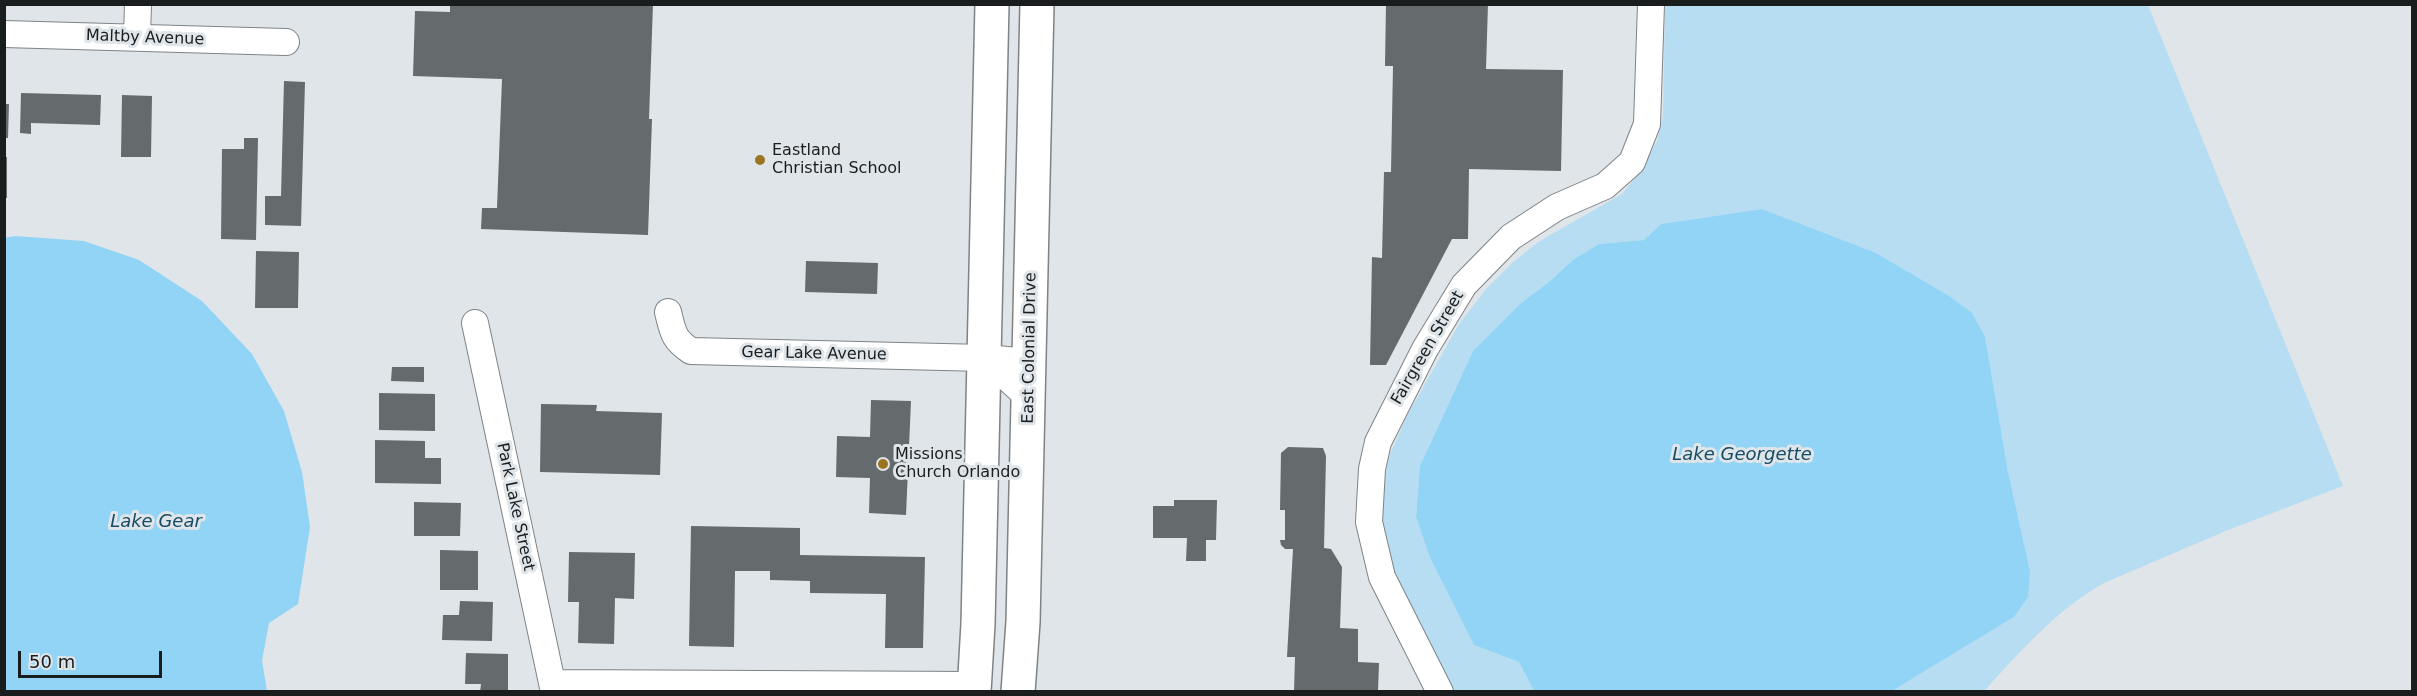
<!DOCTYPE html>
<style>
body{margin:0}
#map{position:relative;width:2417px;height:696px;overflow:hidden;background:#dfe5e9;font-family:"DejaVu Sans",sans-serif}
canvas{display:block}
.frame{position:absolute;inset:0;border:6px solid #1a1d1e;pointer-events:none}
.scale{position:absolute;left:18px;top:651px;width:144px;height:27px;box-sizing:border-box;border:3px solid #1a1d1e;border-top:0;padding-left:8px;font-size:18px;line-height:21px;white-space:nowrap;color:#1a1d1e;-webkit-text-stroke:4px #dfe5e9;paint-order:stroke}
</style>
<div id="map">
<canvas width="2417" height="696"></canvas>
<div class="frame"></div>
<div class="scale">50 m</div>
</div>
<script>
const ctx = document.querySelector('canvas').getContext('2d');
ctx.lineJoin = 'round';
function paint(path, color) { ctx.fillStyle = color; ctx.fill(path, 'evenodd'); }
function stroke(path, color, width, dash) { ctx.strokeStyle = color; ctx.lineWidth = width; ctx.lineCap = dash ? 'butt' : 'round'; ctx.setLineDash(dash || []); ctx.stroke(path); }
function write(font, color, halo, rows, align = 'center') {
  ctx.font = font + ' "DejaVu Sans",sans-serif'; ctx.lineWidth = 6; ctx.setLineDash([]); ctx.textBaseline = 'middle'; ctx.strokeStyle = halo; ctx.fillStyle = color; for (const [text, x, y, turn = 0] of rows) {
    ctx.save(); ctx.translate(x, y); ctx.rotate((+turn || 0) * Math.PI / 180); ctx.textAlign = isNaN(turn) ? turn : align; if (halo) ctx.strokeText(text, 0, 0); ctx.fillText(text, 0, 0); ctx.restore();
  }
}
const green = new Path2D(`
 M1665 5H2148L2343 486 2228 530 2104 583C2056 610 2021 651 1984 691H1892L2014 617 2030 571 2007 467 1874 252 1762 209 1661 224 1644 240 1599 244 1574 259 1549 282 1521 303 1473 351 1420 466 1416 517 1430 558 1474 645 1519 662 1534 691 1448 692 1395 583 1381 525 1384 481 1390 454 1407 416 1459 324 1487 288 1512 263 1538 242 1622 194 1643 168 1657 141 1663 117Z`);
const water = new Path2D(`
 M1762 209 1874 252 1949 296 1972 313 1985 337 2007 467 2030 571 2028 597 2014 617 1892 691H1534L1519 662 1474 645 1430 558 1416 517 1420 466 1473 351 1521 303 1549 282 1574 259 1599 244 1644 240 1661 224Z
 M15 236 84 241 139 260 202 301 252 354 284 411 302 472 310 527 298 604 269 623 262 661 267 691H5L4 238Z`);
const building = new Path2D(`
 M450 4H653L649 119H652L648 235 481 229 482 208H497L502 79 413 76 415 11 450 12Z
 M1386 4H1488L1486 69 1563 70 1561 171 1469 169 1468 239H1452L1386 365H1370L1372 257 1382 258 1384 172H1391L1393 66H1385Z
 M284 81 305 82 301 226 265 225V196H281Z
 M21 93 101 95 100 125 31 123V134L20 133Z
 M122 95 152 96 151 157H121Z
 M4 104H9L8 138H4Z
 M244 138H258L256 240 221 239 222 149H244Z
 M4 157H7V198H4Z
 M256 251 299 252 298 308H255Z
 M806 261 878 263 877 294 805 292Z
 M392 367H424V382L391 381Z
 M379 393 435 394V431L379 430Z
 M871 400 911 401 906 515 869 513 870 478 836 477 837 436 870 437Z
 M541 404 597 405 596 411 662 413 660 475 540 472Z
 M375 440 425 441V458H441V484L375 483Z
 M1288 447 1323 448 1326 456 1324 548 1331 549 1342 567 1340 628 1358 629V662L1379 663 1378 692H1294L1295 657H1287L1293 549H1285L1281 545 1280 540H1285V510H1280L1281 453Z
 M1174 500H1217L1216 540H1206V561H1186L1187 538H1153V506H1174Z
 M414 502 461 503 460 536H414Z
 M691 526 800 528V555L925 557 923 648H885L886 594 810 593V581L770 580V571H735L734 647 689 646Z
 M440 550 478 551V590H440Z
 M569 552 635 553 634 599 615 598 614 644 578 643 579 602H568Z
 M460 601 493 602 492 641 442 640 443 615H459Z
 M466 653 508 654V692H480L481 684H465Z`);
const minor = new Path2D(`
 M4 34 286 42
 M137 37 138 4
 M668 312C673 332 673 339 691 351L985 358 1030 362
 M475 323 554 692
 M985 358 1029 398
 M553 683 974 685
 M1440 692 1382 577 1369 522 1372 469 1378 442 1425 349 1464 285 1511 237 1557 207 1605 186 1632 162 1647 124 1651 4`);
const highway = new Path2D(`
 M974 692 978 624 992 4
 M1018 692 1023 622 1037 4`);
const markers = [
 [760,160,6,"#9b7420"],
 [883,464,6,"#9b7420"]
];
const streetNames = [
 ["Maltby Avenue",145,38,2],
 ["East Colonial Drive",1030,348,-89],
 ["Fairgreen Street",1428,348,-60],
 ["Gear Lake Avenue",814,354,1],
 ["Park Lake Street",515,507,78]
];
const poiNames = [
 ["Eastland",772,151],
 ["Christian School",772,169],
 ["Missions",895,455],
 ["Church Orlando",895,473]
];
const waterNames = [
 ["Lake Georgette",1742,455],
 ["Lake Gear",156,522]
];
paint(green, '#b7ddf2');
paint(water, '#91d4f6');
paint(building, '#656a6d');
stroke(minor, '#7e8386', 28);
stroke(highway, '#7e8386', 36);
stroke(minor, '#fff', 26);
stroke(highway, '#fff', 33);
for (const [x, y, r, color] of markers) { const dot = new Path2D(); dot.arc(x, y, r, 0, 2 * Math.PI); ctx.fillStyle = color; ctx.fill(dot); stroke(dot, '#dfe5e9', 2); }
write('16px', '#1a1d1e', '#dfe5e9', streetNames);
write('16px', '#1a1d1e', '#dfe5e9', poiNames, 'left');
write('italic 18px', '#174c64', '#dfe5e9', waterNames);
</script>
